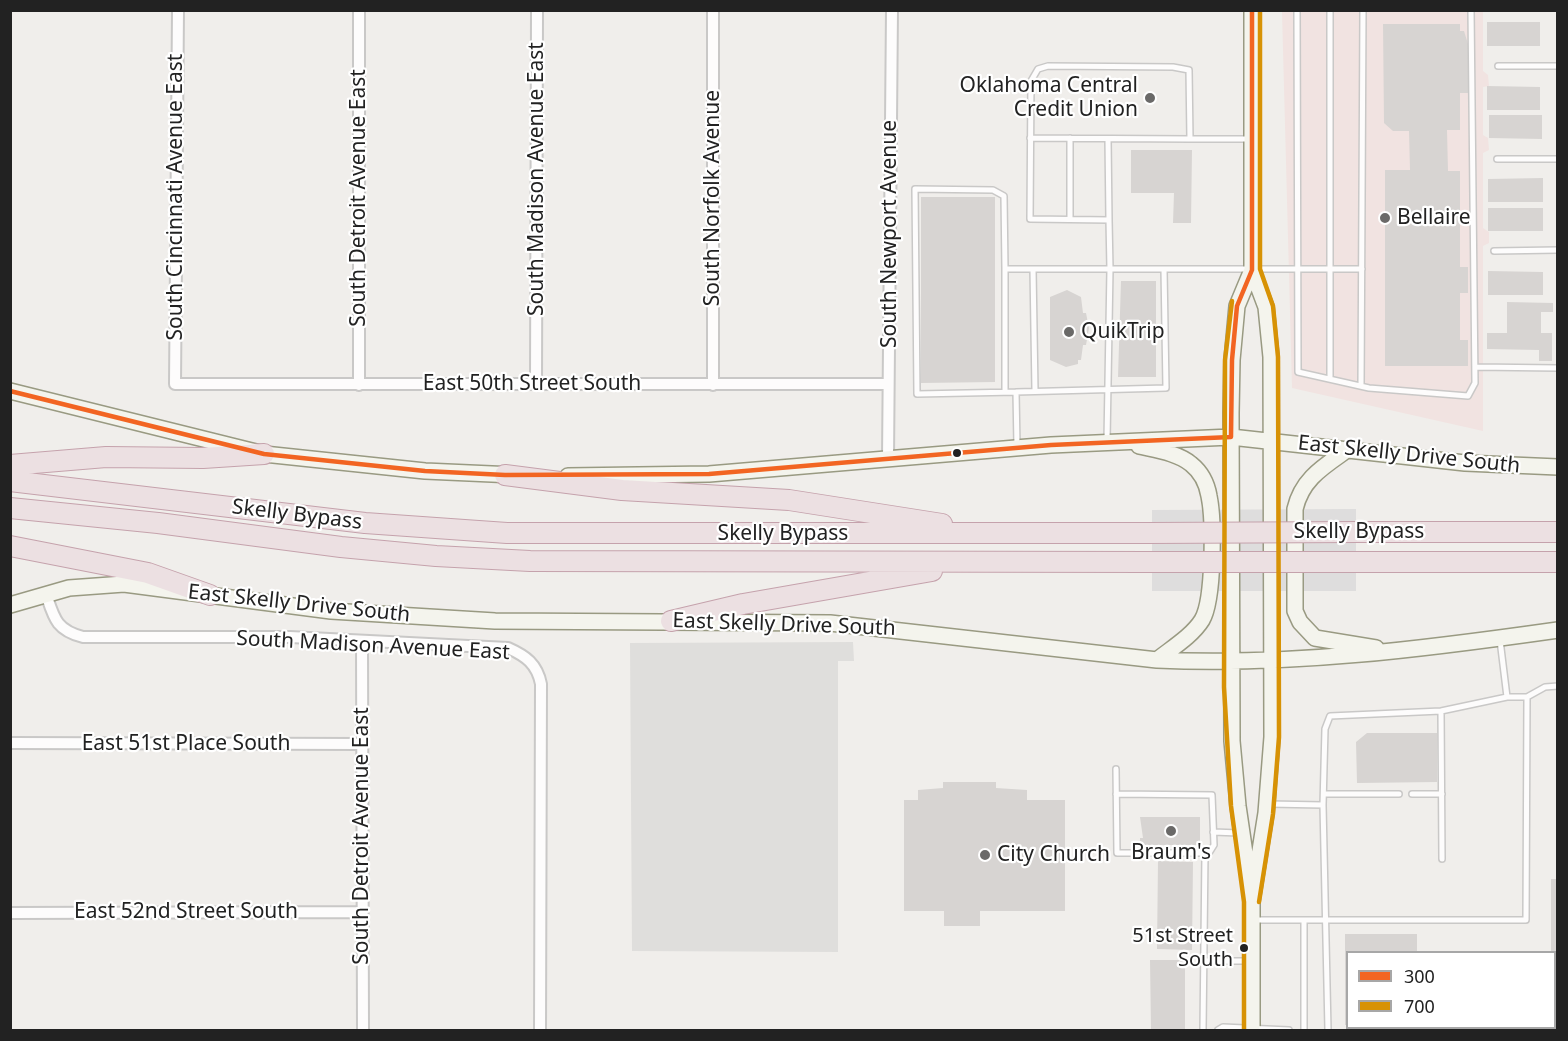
<!DOCTYPE html>
<style>
body{margin:0}
#map{position:relative;width:1568px;height:1041px;overflow:hidden;background:#f0eeeb;font-family:"Noto Sans",sans-serif}
canvas{display:block}
.frame{position:absolute;inset:0;border:12px solid #222;pointer-events:none}
.legend{position:absolute;left:1346px;top:951px;width:210px;height:78px;box-sizing:border-box;background:#fff;border:2px solid #a7a7a7;margin:0;padding:8px 10px;list-style:none;font-size:18px;color:#222}
.legend li{display:flex;align-items:center;gap:12px;height:30px}
.legend b{width:30px;border:2px solid #a7a7a7}
</style>
<div id="map">
<canvas width="1568" height="1041"></canvas>
<div class="frame"></div>
<ul class="legend">
<li><b style="height:8px;background:#f26522"></b>300</li>
<li><b style="height:8px;background:#d79205"></b>700</li>
</ul>
</div>
<script>
const ctx = document.querySelector('canvas').getContext('2d');
ctx.lineJoin = 'round';
function paint(path, color) { ctx.fillStyle = color; ctx.fill(path, 'evenodd'); }
function stroke(path, color, width, dash) { ctx.strokeStyle = color; ctx.lineWidth = width; ctx.lineCap = dash ? 'butt' : 'round'; ctx.setLineDash(dash || []); ctx.stroke(path); }
function write(font, color, halo, rows, align = 'center') {
  ctx.font = font + ' "Noto Sans",sans-serif'; ctx.lineWidth = 4.5; ctx.setLineDash([]); ctx.textBaseline = 'middle'; ctx.strokeStyle = halo; ctx.fillStyle = color; for (const [text, x, y, turn = 0] of rows) {
    ctx.save(); ctx.translate(x, y); ctx.rotate((+turn || 0) * Math.PI / 180); ctx.textAlign = isNaN(turn) ? turn : align; if (halo) ctx.strokeText(text, 0, 0); ctx.fillText(text, 0, 0); ctx.restore();
  }
}
const residential = new Path2D(`
 M853 642 854 661H838V952L632 951 630 643Z`);
const commercial = new Path2D(`
 M1282 12H1483V71L1488 75 1489 86 1483 87V135L1488 138 1489 150 1483 153V228L1489 232V243L1483 246V431L1292 388Z`);
const pier = new Path2D(`
 M1356 509V591H1152V510Z`);
const building = new Path2D(`
 M1487 22H1540V46H1487Z
 M1383 24H1460V31H1464L1468 44V93H1460V130H1447L1448 171H1460V267H1468V293H1460V340H1468V366H1385V170H1410L1409 131H1393L1384 123Z
 M1487 86 1540 87V110H1487Z
 M1489 115H1542V139L1489 138Z
 M1131 150H1192L1191 223H1173L1174 193H1131Z
 M1543 178V202H1488V179Z
 M921 197H995V382L921 383Z
 M1488 208H1543V231H1488Z
 M1488 271 1543 272V295H1488Z
 M1121 281H1156V377H1118Z
 M1067 290 1081 297 1083 313H1086L1089 328 1086 345H1083L1081 360H1078V364L1066 367 1050 360V297Z
 M1507 302 1553 303V312H1541V333H1552V361H1539V350L1487 349V333H1507Z
 M1367 733H1437V782L1357 783 1356 742Z
 M943 782H996V788L1027 790V800H1065V911H980V926H944V911H904V800H918V790L943 788Z
 M1140 817H1200V845H1140V838H1143Z
 M1158 861 1193 862 1192 950 1157 949Z
 M1551 879H1558V1025H1554V952H1551Z
 M1345 934H1417V952H1348V1025H1345Z
 M1150 960H1185V1030H1151Z`);
const lane = new Path2D(`
 M1297 10 1298 372 1369 388 1468 396 1475 383 1471 10
 M1498 66H1558
 M1030 138 1190 139
 M1070 138V219
 M1108 139 1109 220
 M1497 159H1558
 M1494 251 1558 250
 M1005 269V392
 M1475 367 1558 368
 M1330 379V10
 M1361 386 1363 10
 M1035 391 1033 269H1110L1109 220 1030 219 1031 81 1038 69 1048 66 1173 67 1189 70 1190 139H1250
 M1016 392 917 394 915 189 993 190 1004 196 1005 269H1033
 M1107 440 1110 269H1362
 M1017 446 1016 392 1166 388 1164 269
 M1500 640 1507 697
 M1527 697 1545 687 1558 686
 M1441 711 1442 859
 M1116 769 1117 853H1209L1214 845 1212 795 1116 794
 M1324 794H1399
 M1412 794H1442
 M1323 805 1328 1030
 M1213 832 1239 833
 M1254 920H1526L1527 697H1507L1441 711 1330 716 1325 729 1323 805 1269 804
 M1304 920V1030
 M1204 961H1250
 M1203 1030 1205 853
 M1218 1030 1223 1027 1289 1030`);
const street = new Path2D(`
 M178 10 175 384H888
 M713 10V385
 M536 383 537 10
 M359 385V10
 M888 458 892 10
 M46 594C54 618 56 630 83 637H290L508 648C526 656 537 664 541 684L540 1030
 M362 642 363 1030
 M10 743 361 744
 M10 913 361 912`);
const secondary = new Path2D(`
 M10 391 264 454 425 471 514 475
 M1139 446C1156 450 1178 453 1191 464 1201 472 1207 484 1209 496 1214 520 1214 600 1202 620 1192 636 1172 648 1157 660
 M1347 450C1323 467 1302 479 1295 509V611L1300 622 1315 638 1376 648
 M568 476 709 474 1051 445 1231 437 1465 463 1558 467
 M10 605 69 588 124 584 331 611 495 621 830 623 1157 660C1292 666 1424 649 1558 630
 M1252 901 1266 813 1272 737 1271 357 1266 307 1252 270V10
 M1252 1030V901L1238 806 1232 741 1231 413 1232 360 1237 306 1252 270`);
const highway = new Path2D(`
 M10 465 106 457 203 458 264 454
 M505 475 622 490 789 500 942 524
 M10 481 365 523 507 533H1150
 M10 508 158 523 341 547 436 556 530 561 1150 562
 M1355 532H1558
 M10 546 148 573 210 595
 M1354 562H1558
 M671 621 743 604 932 571`);
const highwayBridge = new Path2D(`
 M1150 533 1355 532
 M1150 562H1354`);
const bus1 = new Path2D(`
 M10 391 264 454 425 471 505 475 709 474 1051 445 1231 437 1232 360 1237 306 1252 270V10`);
const bus2 = new Path2D(`
 M1232 301 1225 360 1224 687 1231 806 1244 902V1030
 M1259 902 1273 814 1279 737 1278 357 1273 306 1260 269V10`);
const markers = [
 [1150,98,6,"#6a6968"],
 [1385,218,6,"#6a6968"],
 [1069,332,6,"#6a6968"],
 [957,453,5,"#222"],
 [1171,831,6,"#6a6968"],
 [985,855,6,"#6a6968"],
 [1244,948,5,"#222"]
];
const busNames = [
 ["51st Street",1233,936],
 ["South",1233,960]
];
const poiNames = [
 ["Oklahoma Central",1138,86,"right"],
 ["Credit Union",1138,110,"right"],
 ["Bellaire",1397,218],
 ["QuikTrip",1081,332],
 ["Braum's",1171,853,"center"],
 ["City Church",997,855]
];
const streetNames = [
 ["South Madison Avenue East",537,179,-90],
 ["South Cincinnati Avenue East",176,197,-90],
 ["South Detroit Avenue East",359,198,-90],
 ["South Norfolk Avenue",713,198,-90],
 ["South Newport Avenue",890,234,-90],
 ["East 50th Street South",532,384],
 ["East Skelly Drive South",1409,455,6],
 ["Skelly Bypass",297,515,7],
 ["Skelly Bypass",1359,532],
 ["Skelly Bypass",783,534],
 ["East Skelly Drive South",299,604,6],
 ["East Skelly Drive South",784,625,2],
 ["South Madison Avenue East",373,646,3],
 ["East 51st Place South",186,744],
 ["South Detroit Avenue East",362,836,-90],
 ["East 52nd Street South",186,912]
];
paint(residential, '#dfdedc');
paint(commercial, '#f1e3e1');
paint(pier, '#dedddd');
paint(building, '#d7d4d2');
stroke(lane, '#c9c8c7', 8);
stroke(street, '#c9c8c7', 14);
stroke(secondary, '#999a82', 18);
stroke(highway, '#c5a2ac', 22);
stroke(lane, '#fdfcfc', 5);
stroke(street, '#fdfcfc', 10);
stroke(secondary, '#f4f4ed', 15);
stroke(highway, '#ece0e2', 20);
stroke(highwayBridge, '#c5a2ac', 22, []);
stroke(highwayBridge, '#ece0e2', 20);
stroke(bus1, '#f26522', 4.5);
stroke(bus2, '#d79205', 4.5);
for (const [x, y, r, color] of markers) { const dot = new Path2D(); dot.arc(x, y, r, 0, 2 * Math.PI); ctx.fillStyle = color; ctx.fill(dot); stroke(dot, '#fff', 2); }
write('20px', '#222', '#fff', busNames, 'right');
write('21px', '#222', '#fff', poiNames, 'left');
write('21px', '#222', '#fff', streetNames);
</script>
